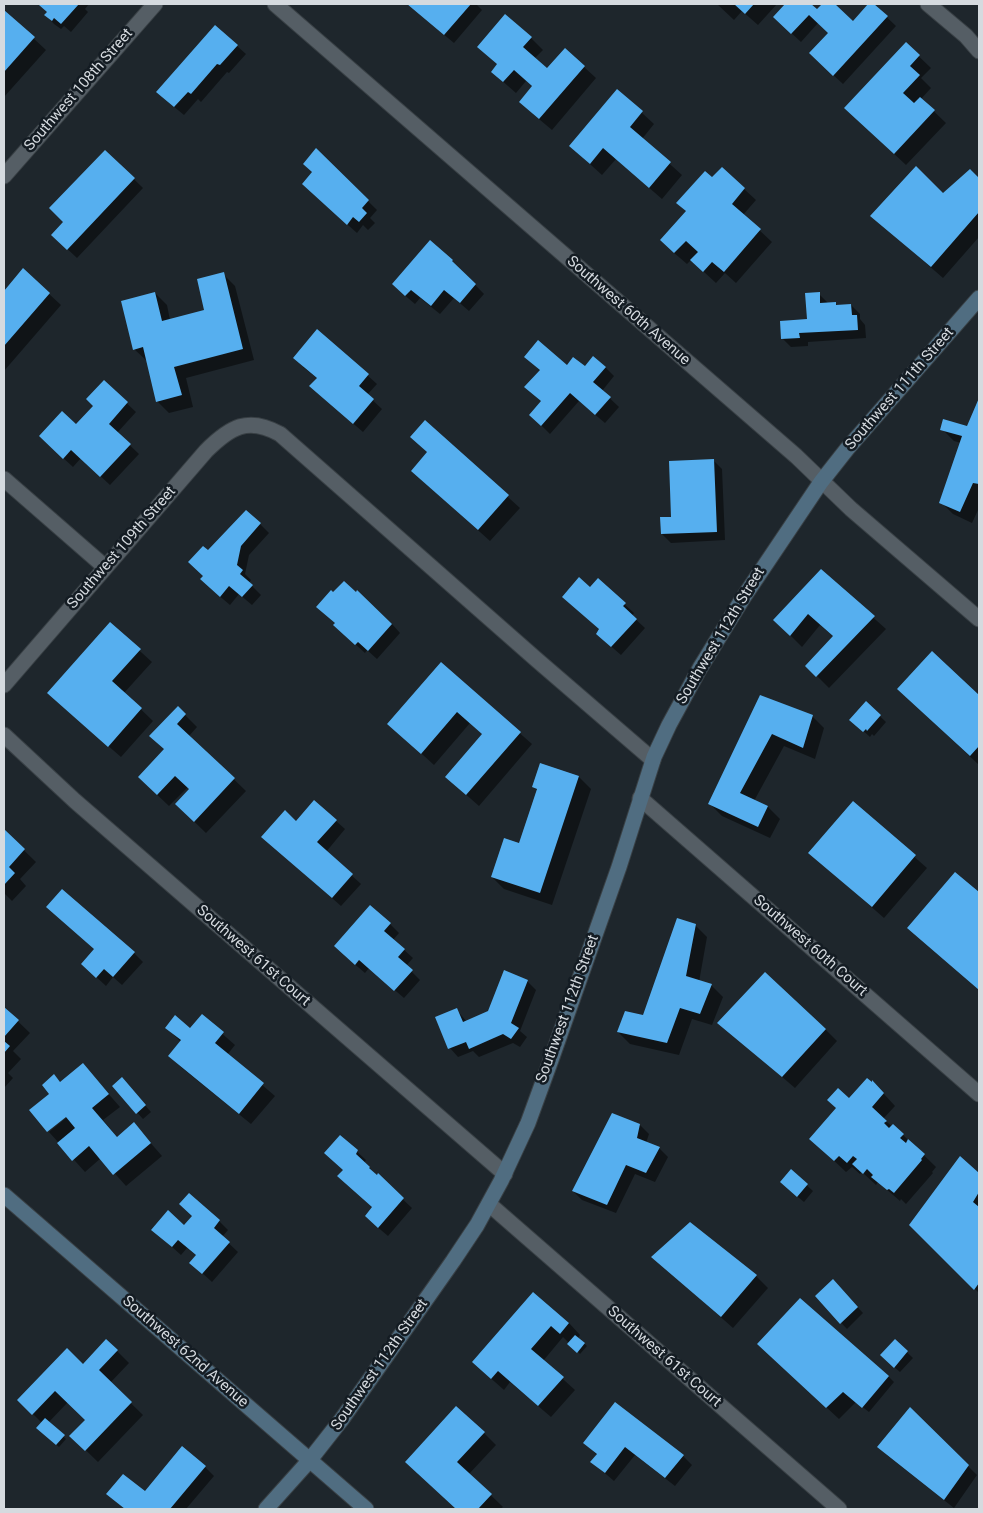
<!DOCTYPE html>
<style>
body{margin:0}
#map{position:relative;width:983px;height:1513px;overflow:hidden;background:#1e262c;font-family:Roboto,sans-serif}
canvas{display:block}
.frame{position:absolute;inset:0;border:5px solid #d5dadf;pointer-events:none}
</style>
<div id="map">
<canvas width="983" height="1513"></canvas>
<div class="frame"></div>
</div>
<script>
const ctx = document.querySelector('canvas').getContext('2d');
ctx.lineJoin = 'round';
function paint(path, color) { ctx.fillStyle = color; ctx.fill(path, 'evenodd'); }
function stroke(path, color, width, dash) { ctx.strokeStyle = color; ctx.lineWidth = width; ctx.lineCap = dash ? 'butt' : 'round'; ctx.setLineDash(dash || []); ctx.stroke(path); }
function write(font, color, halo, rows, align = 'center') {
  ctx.font = font + ' Roboto,sans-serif'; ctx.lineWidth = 5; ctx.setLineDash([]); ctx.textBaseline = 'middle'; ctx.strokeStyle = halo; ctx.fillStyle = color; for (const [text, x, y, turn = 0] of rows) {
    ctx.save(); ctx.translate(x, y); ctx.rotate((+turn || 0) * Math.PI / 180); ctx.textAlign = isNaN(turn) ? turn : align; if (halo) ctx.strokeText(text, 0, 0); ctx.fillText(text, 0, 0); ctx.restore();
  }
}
const shadow = new Path2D(`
 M42 4H89L85 9 88 12 71 32 64 26 61 29 54 24 46 15 48 12 41 5Z
 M407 4H476L482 10 454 43Z
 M717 4H777L758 25 742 11 734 20Z
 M786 4H809L817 11 823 4H833L853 22 870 4H873L896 26 843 84 819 62 829 33 818 23 801 42 774 17Z
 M4 11 46 50 4 97Z
 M531 38 543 50 535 58 547 69 584 67 596 78 552 130 533 114V87L526 81 516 93 492 72Z
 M906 44 931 68 921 78 931 88 921 99 946 123 906 165 858 120Z
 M237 46 246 54 229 73 227 72 201 102 198 99 184 115 167 101Z
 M617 90 654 124 642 139 682 175 662 199 616 159 602 175 570 146Z
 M316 150 377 210 370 218 375 223 368 230 363 225 357 233 312 193Z
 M105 151 143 188 77 258 61 243 65 222Z
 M970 171 979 179V237L943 278 872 216 943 195Z
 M712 179 744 189 756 200 743 215 772 242 736 283 725 273 716 283 691 260 687 264 673 252 687 211Z
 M430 242 452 261 484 294 469 311 454 298 440 314 420 298 415 304 402 293Z
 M23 270 61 305 4 371V293Z
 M223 274 235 286 254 360 186 378 193 407 169 413 157 401 147 361 134 349 155 293 167 305 170 320 206 311Z
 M819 294 828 303H835L838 306 851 305 860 314V319L865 325 866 338 808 342V346L791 347 782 338 808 321Z
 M318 331 377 384 367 395 382 409 363 432 320 395 318 379 303 367Z
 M567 366 585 368 605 367 614 376 602 391 619 407 605 423 579 401 550 434 540 424 542 402 526 387Z
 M104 382 136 412 117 433 139 454 110 485 81 458 73 467 49 445 76 425 94 406Z
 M979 402V508L972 523 953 514 941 502 961 443 954 441 942 429 967 427Z
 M425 422 520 508 490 541 412 471 428 453 412 437Z
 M713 460 722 469 725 540 671 543 662 534Z
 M260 524 269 533 249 555 245 574 251 580 249 583 261 595 252 605 239 594 230 605 210 588 204 576 208 552Z
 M821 571 886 629 829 688 807 666 834 637 820 625 802 647 775 620Z
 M598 580 634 613 632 616 645 628 621 655 606 642 600 630 590 589Z
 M110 624 152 662 124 693 153 721 121 757 61 705Z
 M336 624H392L400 633 377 659 367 650 365 653 344 634Z
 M932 653 979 696V765L911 701Z
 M441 664 532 744 479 806 446 777 483 734 470 723 434 765 389 724Z
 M761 697 812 716 824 728 815 759 784 746 754 801 768 807 780 819 770 838 722 816 710 804Z
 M866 703 886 722 874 736 872 734 870 737 857 725Z
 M178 708 197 727 189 736 246 791 206 833 176 804 190 789 188 787 169 806 151 789Z
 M541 765 579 777 591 789 552 905 504 889 492 877 520 845 538 791 533 787Z
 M853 803 927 868 884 918 810 853Z
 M336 821 345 829 326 852 361 884 341 906 272 845 297 822Z
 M4 831 36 862 20 879 26 886 12 901 4 893Z
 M955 874 979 894V990L909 928Z
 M390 924 399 933 393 940 413 958 406 966 420 980 404 998 369 968 365 973 344 955Z
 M695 925 707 937 699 982 711 985 723 997 712 1025 692 1019 679 1055 630 1044 618 1032 644 1017Z
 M134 953 143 962 122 985 113 977 106 986 92 973Z
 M527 981 536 990 520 1031 527 1037 520 1047 513 1043 479 1057 473 1051 458 1057 450 1048 436 1018 456 1009 467 1022 489 1012Z
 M4 1008 30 1033 13 1051 21 1059 8 1073 13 1078 4 1088Z
 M202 1016 235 1045 227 1055 275 1096 251 1124 182 1068 170 1056 181 1042 167 1028 190 1030Z
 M719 1023 825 1029 837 1041 795 1088Z
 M83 1065 120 1107 103 1120 118 1138 134 1124 162 1156 126 1186 101 1158 85 1172 49 1132 71 1114 51 1094Z
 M873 1082 895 1106 883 1119 903 1135 936 1167 932 1172 933 1173 906 1204 901 1199 900 1201 878 1182 876 1185 862 1172 860 1174 852 1167 846 1172 811 1139 849 1100Z
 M127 1085 151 1112 143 1119 113 1086Z
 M640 1125 649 1134 646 1143 659 1148 668 1157 655 1182 635 1174 616 1213 582 1200 573 1191Z
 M340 1136 366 1160 364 1163 412 1208 388 1236 375 1225 374 1208 344 1170Z
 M960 1158 979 1174V1293L923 1237Z
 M791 1171 813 1191 804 1202 787 1188Z
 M219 1221 228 1230 222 1237 238 1252 212 1282 200 1271 197 1256 187 1248 181 1255 162 1238 184 1226Z
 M653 1257 756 1276 768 1288 733 1328Z
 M833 1281 863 1313 847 1329 816 1296Z
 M534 1293 569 1323 580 1335 578 1338 587 1346 580 1354 563 1337 543 1361 575 1390 551 1417 510 1382 504 1390 486 1374Z
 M895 1341 913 1358 900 1372 887 1361Z
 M117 1351 129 1363 110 1383 143 1415 98 1462 71 1436 86 1420 68 1402 48 1423 66 1439 59 1447 38 1428 42 1423 19 1400 83 1366Z
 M771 1356 888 1376 894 1382 869 1412 856 1402 839 1419Z
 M616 1404 683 1456 692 1465 675 1486 635 1455 614 1481 592 1462 597 1455 585 1443Z
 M910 1409 977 1475 954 1508 888 1456 879 1447Z
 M484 1433 496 1445 469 1474 503 1507 500 1509H457L418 1474Z
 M205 1467 214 1476 186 1509H125L108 1494 145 1493Z`);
const building = new Path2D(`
 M40 4H79L61 24 54 18 52 21 44 15 47 12 39 5Z
 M407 4H471L444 35Z
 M734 4H754L745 14Z
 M785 4H811L817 9 822 4H835L853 21 868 4H874L888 16 833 76 809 53 828 33 809 15 791 34 773 17Z
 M4 10 35 37 4 72Z
 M505 14 532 37 523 47 547 68 565 48 585 66 539 119 519 102 532 86 514 70 503 82 491 72 497 64 477 47Z
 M215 25 238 45 220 65 217 64 191 94 188 92 174 107 156 92Z
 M906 42 920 55 910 66 920 75 903 93 914 103 920 97 935 110 894 154 844 108Z
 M617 89 643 111 630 127 671 162 649 188 603 148 590 164 569 146Z
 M316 148 369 200 362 208 367 213 359 222 353 217 347 225 302 184 312 172 303 164Z
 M105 150 135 178 67 250 51 235 63 222 49 208Z
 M916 166 943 193 970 169 979 178V212L931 267 870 216Z
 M722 167 745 188 732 204 761 229 724 272 712 262 703 272 690 260 698 252 686 241 674 253 660 240 686 211 676 203 705 171 712 177Z
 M430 240 453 260 452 261 476 284 460 303 444 290 431 306 411 290 405 296 392 284Z
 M23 268 50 293 4 346V291Z
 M224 272 243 349 174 367 182 395 156 402 143 347 133 350 121 301 155 292 162 321 204 310 197 279Z
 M820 292V303L836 302V305L851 304 852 315H857L858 330 799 333 800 338 781 339 780 321 807 319 805 293Z
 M317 329 369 374 359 386 374 399 353 424 309 386 317 378 293 358Z
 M538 340 567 365 573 357 585 366 593 356 606 367 593 382 611 397 595 415 570 393 541 426 529 415 541 401 524 387 540 370 524 357Z
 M104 380 128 402 109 424 131 444 100 477 71 450 63 459 39 436 62 411 76 424 93 406 86 399Z
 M979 398V484L973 483 960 512 939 503 962 436 940 430 943 419 967 426Z
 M425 420 509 495 478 530 411 471 427 452 410 437Z
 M714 459 717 532 661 534 660 517H671L669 461Z
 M246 510 261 523 241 546 237 565 243 570 240 574 253 585 242 597 229 586 220 597 200 579 203 576 188 562 203 546 208 550Z
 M821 569 875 616 816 677 805 666 833 636 808 614 790 636 773 620Z
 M579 577 590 587 598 578 626 603 623 606 637 619 611 647 596 634 599 629 562 597Z
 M344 581 356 592 357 590 392 624 368 651 358 642 355 645 333 625 335 623 316 607 331 590 333 592Z
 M110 622 141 649 112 681 142 708 108 747 47 693Z
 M932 651 979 695V746L970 756 897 689Z
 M441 662 521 732 466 795 445 777 482 734 457 712 421 754 387 724Z
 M760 695 813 715 803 748 772 734 740 793 768 806 758 827 708 804Z
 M866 701 881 715 867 731 866 729 863 732 849 720Z
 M178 706 186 714 177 724 235 778 194 822 175 804 189 789 175 776 157 795 138 777 164 749 149 736Z
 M540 763 579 776 540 893 491 877 504 838 519 843 537 789 532 787Z
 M314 800 337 820 317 842 353 874 332 898 261 837 285 810 296 821Z
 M853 801 916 855 872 907 808 853Z
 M4 829 25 849 9 867 15 873 4 885Z
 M955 872 979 892V990L907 928Z
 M62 889 135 952 113 977 104 969 96 978 81 964 94 949 46 907Z
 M370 905 391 923 384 931 405 949 398 957 413 970 394 991 359 960 355 965 334 946Z
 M677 918 696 924 686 976 712 984 700 1014 680 1008 667 1043 617 1032 625 1011 643 1015Z
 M504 970 528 980 511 1023 519 1028 511 1039 503 1034 469 1049 466 1042 448 1049 435 1017 457 1008 463 1022 488 1011Z
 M765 972 826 1029 782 1077 717 1023Z
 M4 1007 19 1020 4 1037Z
 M202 1014 224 1032 215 1043 264 1083 239 1114 168 1056 181 1040 165 1028 175 1015 190 1028Z
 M4 1041 10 1046 4 1053Z
 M83 1063 109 1094 92 1108 117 1137 134 1122 151 1143 113 1175 89 1146 72 1161 57 1143 75 1128 66 1117 47 1132 29 1110 49 1094 42 1085 54 1074 60 1082Z
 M122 1077 146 1105 136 1114 112 1086Z
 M867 1078 872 1082V1080L884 1093 872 1107 887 1121 884 1123 889 1128 893 1124 904 1134 900 1138 906 1143 908 1139 925 1154 921 1159 922 1160 894 1193 889 1189 887 1190 871 1177 873 1175 867 1169 863 1174 852 1164 857 1159 853 1156 847 1163 839 1156 834 1161 809 1139 836 1108 827 1100 838 1088 849 1098Z
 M612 1113 640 1124 637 1138 660 1147 646 1173 626 1165 607 1205 572 1191Z
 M340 1135 358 1150 356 1154 370 1167 369 1168 377 1175 378 1173 404 1198 378 1228 365 1216 372 1207 337 1176 343 1170 324 1153Z
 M960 1156 979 1173V1192L973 1202 979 1207V1283L974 1290 909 1225Z
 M791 1169 808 1184 797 1197 780 1182Z
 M189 1193 220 1220 214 1228 230 1242 202 1274 189 1263 196 1255 178 1240 172 1247 151 1230 168 1210 184 1225 192 1216 179 1204Z
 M690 1222 757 1275 721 1317 651 1257Z
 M833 1279 858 1307 840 1324 815 1296Z
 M533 1292 569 1323 560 1334 551 1326 531 1349 564 1377 538 1406 498 1371 491 1379 472 1362Z
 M800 1298 889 1376 862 1408 843 1392 826 1408 757 1344Z
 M575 1335 585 1343 577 1353 567 1344Z
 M106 1339 118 1350 99 1370 132 1402 85 1451 69 1436 85 1420 55 1391 32 1415 17 1400 67 1348 83 1364Z
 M895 1339 908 1351 894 1368 880 1355Z
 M615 1402 684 1455 665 1478 625 1447 605 1473 590 1462 597 1454 583 1443Z
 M456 1406 485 1432 457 1462 492 1494 478 1509H456L405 1462Z
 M910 1407 969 1465 944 1500 877 1447Z
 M45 1418 65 1435 56 1445 36 1428Z
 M182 1446 206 1466 170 1509H125L106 1494 123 1474 145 1491Z`);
const street = new Path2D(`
 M275 4 796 456 851 509 979 619
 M928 4 966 36 979 51
 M4 176 155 4
 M4 479 105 567
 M4 685 206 451C230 427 248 416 280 434L537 660 653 760
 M4 735 75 801 505 1174
 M640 798 979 1094
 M489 1204 839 1509`);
const secondary = new Path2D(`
 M4 1195 366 1509
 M266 1509 309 1461 342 1419 453 1261 477 1225 501 1181 528 1123 551 1060 619 867 654 757 669 725 700 668 743 598 821 482 847 449 979 298`);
const streetNames = [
 ["Southwest 108th Street",79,90,-49],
 ["Southwest 60th Avenue",628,311,41],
 ["Southwest 111th Street",900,389,-49],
 ["Southwest 109th Street",122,548,-49],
 ["Southwest 112th Street",721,636,-59],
 ["Southwest 60th Court",810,946,41],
 ["Southwest 61st Court",253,956,41],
 ["Southwest 112th Street",568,1009,-70],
 ["Southwest 62nd Avenue",185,1352,41],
 ["Southwest 61st Court",664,1357,41],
 ["Southwest 112th Street",380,1365,-55]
];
paint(shadow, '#0007');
paint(building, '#56afef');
stroke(street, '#394045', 17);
stroke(secondary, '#394045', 17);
stroke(street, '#555e65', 15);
stroke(secondary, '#506d81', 15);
write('15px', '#d5dadf', '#141c23', streetNames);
</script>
